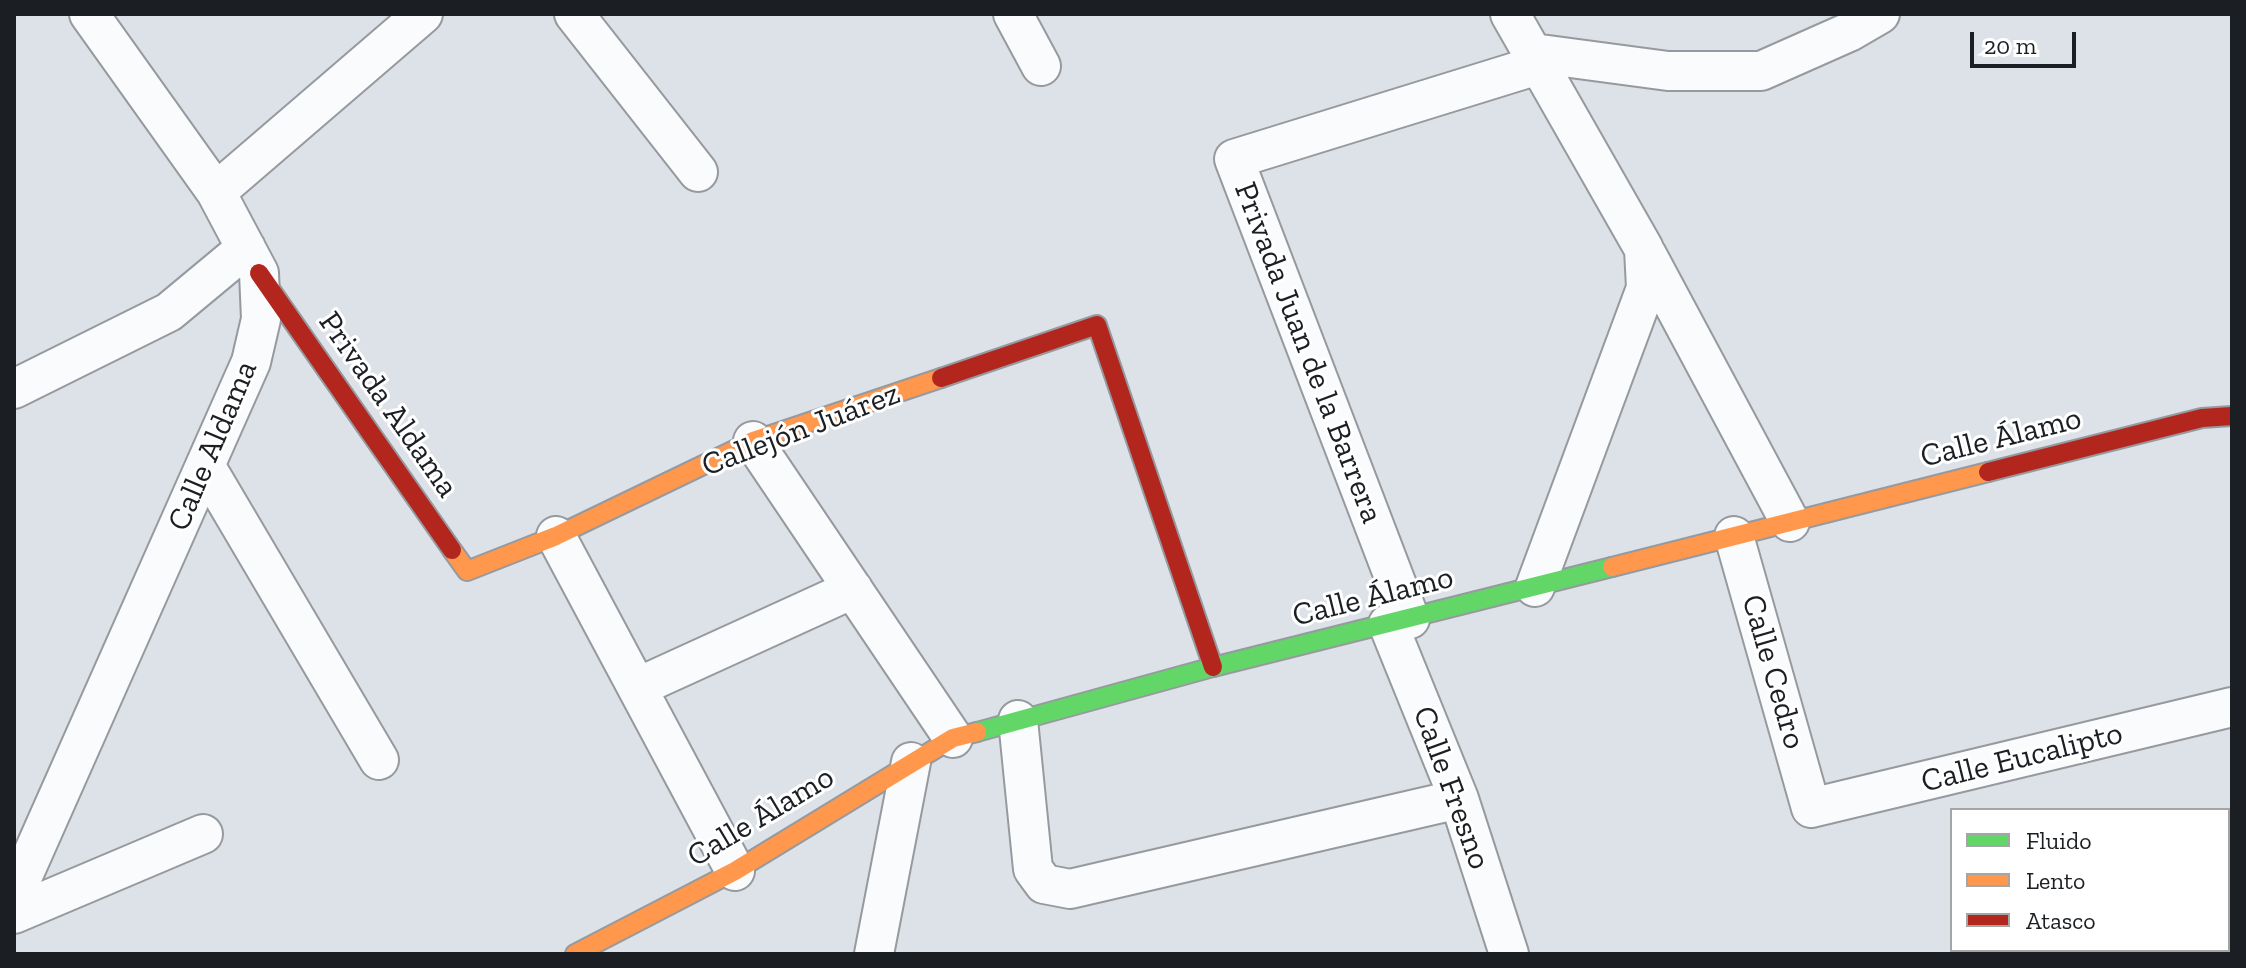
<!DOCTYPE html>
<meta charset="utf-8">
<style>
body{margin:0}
#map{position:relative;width:2246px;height:968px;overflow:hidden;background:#dce2e8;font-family:"Zilla Slab",serif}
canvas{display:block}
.frame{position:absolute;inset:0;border:16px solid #1b1f23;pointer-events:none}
.legend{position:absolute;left:1950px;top:808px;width:280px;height:144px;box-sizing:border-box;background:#fff;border:2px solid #a4a5a7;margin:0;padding:10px 14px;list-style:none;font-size:24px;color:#1b1f23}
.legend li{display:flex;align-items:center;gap:16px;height:40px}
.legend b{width:40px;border:2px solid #a4a5a7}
.scale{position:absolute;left:1970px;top:32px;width:106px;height:36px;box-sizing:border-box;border:4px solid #1b1f23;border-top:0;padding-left:10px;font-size:24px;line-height:28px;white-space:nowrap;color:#1b1f23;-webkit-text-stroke:6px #fff;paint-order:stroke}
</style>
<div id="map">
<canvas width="2246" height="968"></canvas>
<div class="frame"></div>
<ul class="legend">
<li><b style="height:10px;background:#63d668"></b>Fluido</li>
<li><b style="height:10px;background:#ff974d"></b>Lento</li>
<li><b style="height:10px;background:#b3261e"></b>Atasco</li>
</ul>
<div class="scale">20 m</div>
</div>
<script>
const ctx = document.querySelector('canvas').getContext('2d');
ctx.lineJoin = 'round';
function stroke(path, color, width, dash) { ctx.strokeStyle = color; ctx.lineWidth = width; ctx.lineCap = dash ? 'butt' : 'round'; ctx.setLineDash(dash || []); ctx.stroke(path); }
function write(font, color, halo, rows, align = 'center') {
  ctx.font = font + ' "Zilla Slab",serif'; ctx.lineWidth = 6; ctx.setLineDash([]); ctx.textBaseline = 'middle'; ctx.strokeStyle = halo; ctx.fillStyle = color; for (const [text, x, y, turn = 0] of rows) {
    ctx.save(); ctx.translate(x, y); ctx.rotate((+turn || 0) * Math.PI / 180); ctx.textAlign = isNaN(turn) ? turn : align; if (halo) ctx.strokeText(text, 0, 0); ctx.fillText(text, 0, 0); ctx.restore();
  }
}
const street = new Path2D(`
 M574 14 698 172
 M1013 14 1041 66
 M1510 14 1644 249 1646 288 1535 587
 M1533 53 1668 71H1761L1849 32 1880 14
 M216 192 423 14
 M1647 255 1790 522
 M14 389 169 312 246 248
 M753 441 953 738
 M206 467 379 760
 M556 536 735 871
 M1734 536 1811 808 2232 707
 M1410 619 1234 159 1538 65
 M1388 624 1459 799 1509 954
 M638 687 853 589
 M1018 720 1033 869 1044 884 1070 889 1459 799
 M14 896 251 362 261 319 259 273 216 192 89 14
 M14 914 203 834
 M874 954 911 762`);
const fast = new Path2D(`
 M977 732 1213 667 1612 567`);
const slow = new Path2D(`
 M452 550 467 571 556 536 753 441 941 378
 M1612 567 1988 472
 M575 954 735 871 953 738 977 732`);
const jam = new Path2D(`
 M259 273 452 550
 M941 378 1097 325 1213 667
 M1988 472 2202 418 2232 416`);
const streetNames = [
 ["Privada Juan de la Barrera",1308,353,69],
 ["Privada Aldama",388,405,55],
 ["Callejón Juárez",801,430,-21],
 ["Calle Álamo",2001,438,-14],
 ["Calle Aldama",213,446,-67],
 ["Calle Álamo",1373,597,-14],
 ["Calle Cedro",1773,672,74],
 ["Calle Eucalipto",2022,758,-14],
 ["Calle Fresno",1451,788,70],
 ["Calle Álamo",761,817,-31]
];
stroke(street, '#969a9f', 42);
stroke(fast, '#969a9f', 22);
stroke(slow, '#969a9f', 22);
stroke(jam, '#969a9f', 22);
stroke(street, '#fafbfc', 38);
stroke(fast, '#63d668', 18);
stroke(slow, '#ff974d', 18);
stroke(jam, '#b3261e', 18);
write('32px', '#1b1f23', '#fff', streetNames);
</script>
